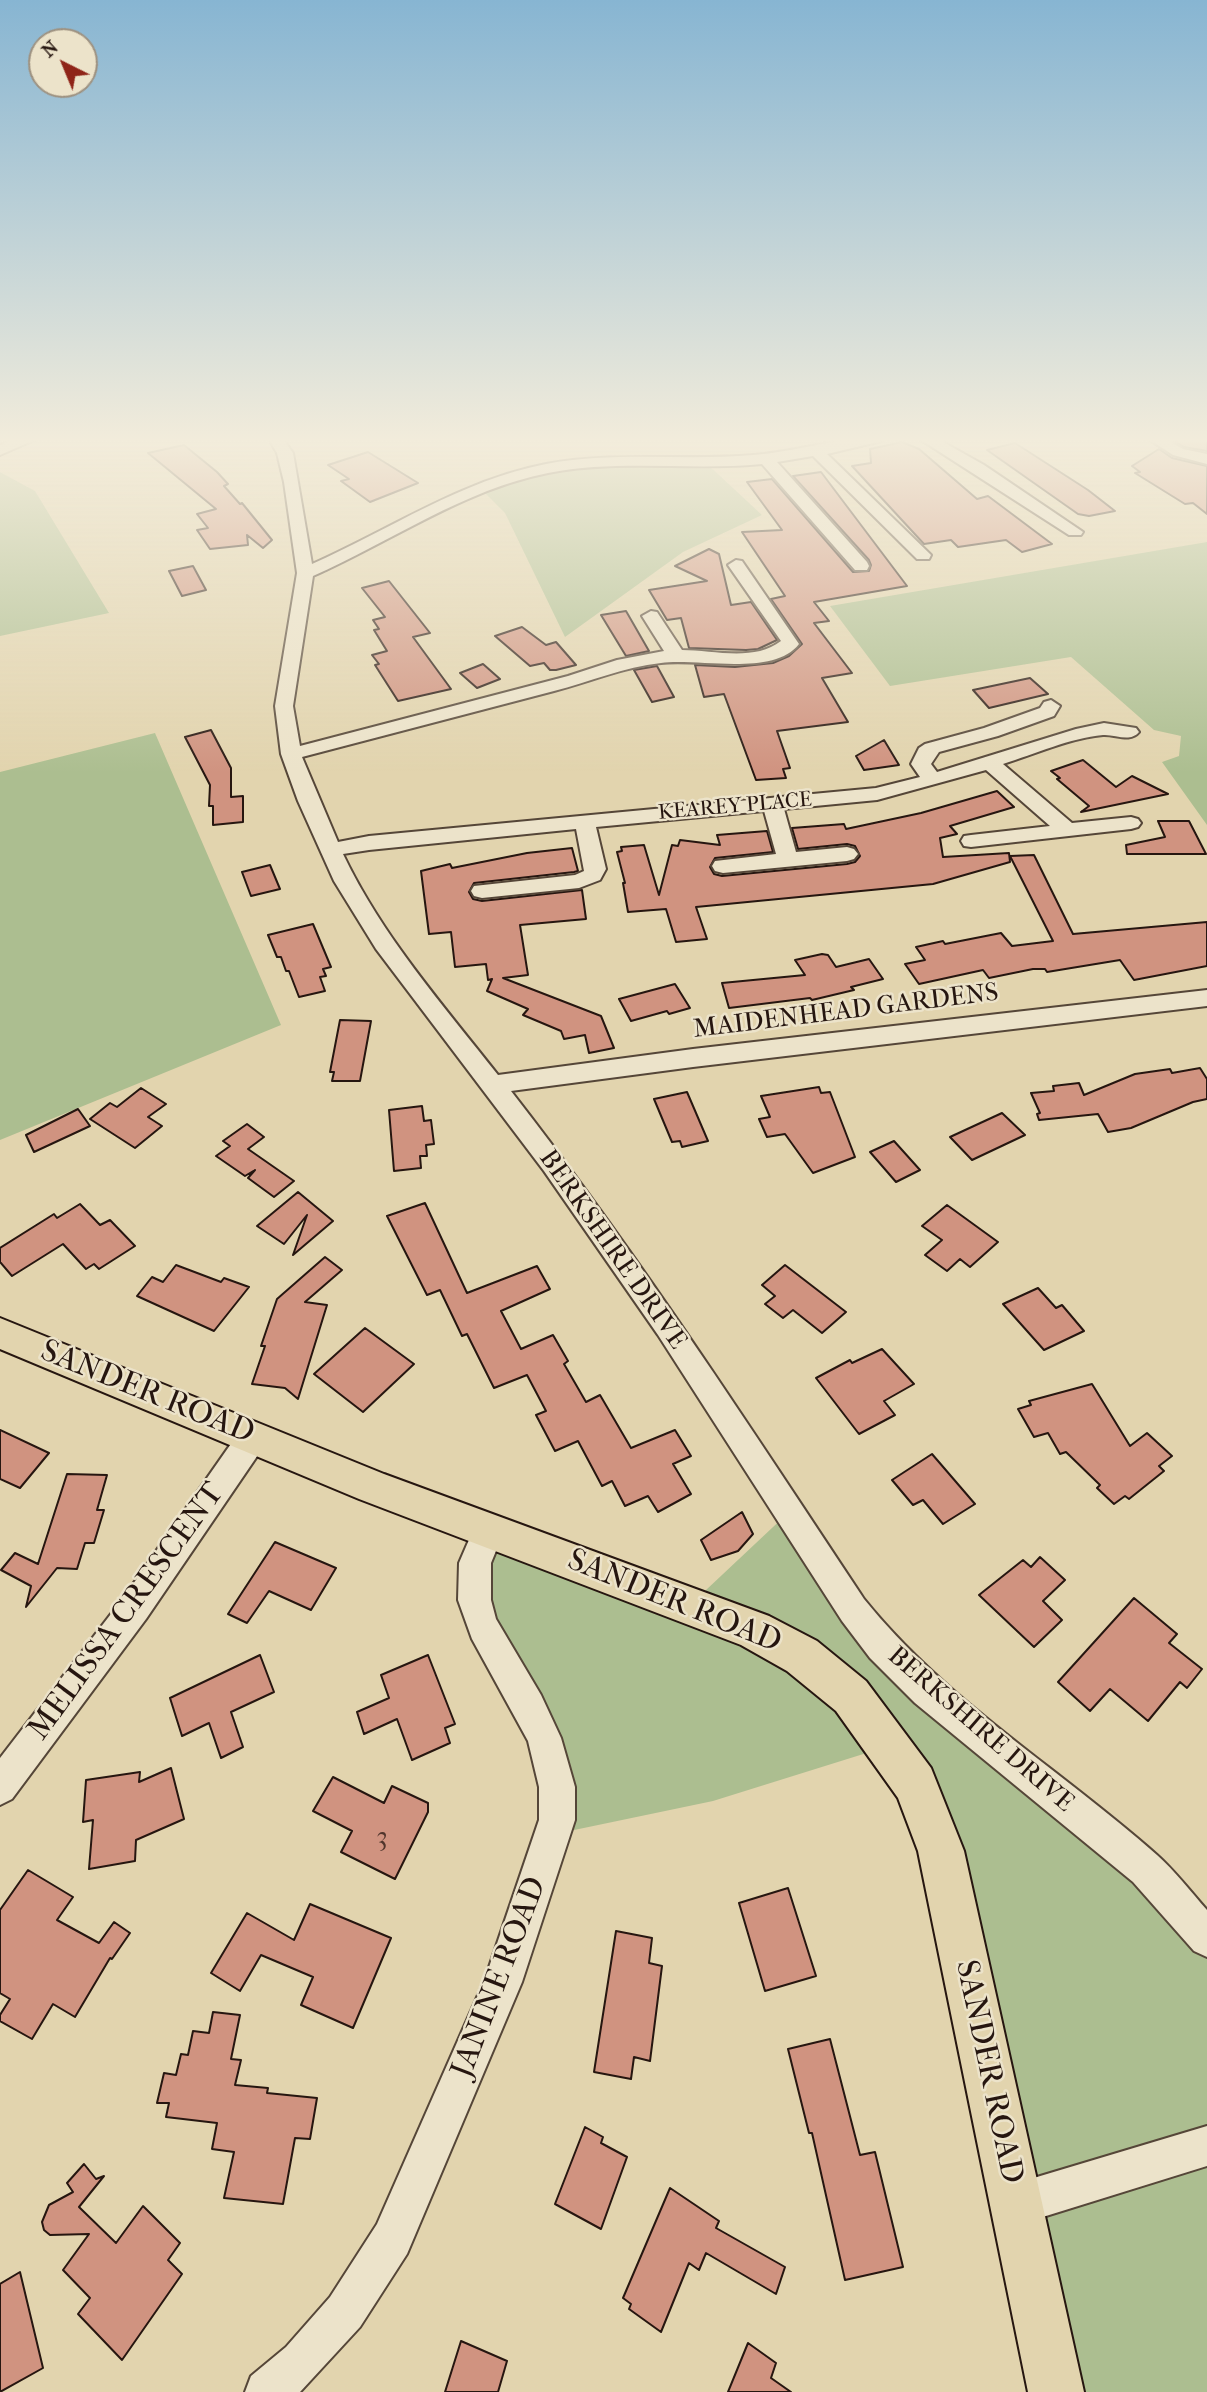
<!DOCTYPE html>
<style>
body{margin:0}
#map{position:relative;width:1207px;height:2392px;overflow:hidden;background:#e2d4ae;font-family:"IM FELL French Canon",serif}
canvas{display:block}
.north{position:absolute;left:28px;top:28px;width:70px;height:70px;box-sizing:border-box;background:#ece3ca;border:2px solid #9d9180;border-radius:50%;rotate:317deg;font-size:19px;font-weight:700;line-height:28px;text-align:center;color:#261610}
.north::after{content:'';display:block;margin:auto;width:24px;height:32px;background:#8f2418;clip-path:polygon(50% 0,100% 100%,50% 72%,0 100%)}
</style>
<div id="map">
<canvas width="1207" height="2392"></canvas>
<div class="north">N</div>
</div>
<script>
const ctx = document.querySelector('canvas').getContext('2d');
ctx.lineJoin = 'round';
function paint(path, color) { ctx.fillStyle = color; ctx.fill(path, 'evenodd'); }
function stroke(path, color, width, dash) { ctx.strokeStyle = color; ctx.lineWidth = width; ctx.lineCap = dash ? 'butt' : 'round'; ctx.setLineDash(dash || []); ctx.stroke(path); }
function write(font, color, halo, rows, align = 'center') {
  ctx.font = font + ' "IM FELL French Canon",serif'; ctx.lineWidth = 5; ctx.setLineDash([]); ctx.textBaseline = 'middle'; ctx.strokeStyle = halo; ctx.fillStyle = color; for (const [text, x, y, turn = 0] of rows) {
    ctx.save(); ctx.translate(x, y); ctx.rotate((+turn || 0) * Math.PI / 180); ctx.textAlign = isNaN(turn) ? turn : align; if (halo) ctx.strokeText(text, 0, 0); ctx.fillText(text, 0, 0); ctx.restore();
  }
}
const green = new Path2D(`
 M704 461 762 515 683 552 565 637 505 513 482 490 545 470Z
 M0 472 35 491 109 613 0 636Z
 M1207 542V825L1162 762 1179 756 1181 736 1154 730 1071 657 890 686 830 606Z
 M155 733 281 1025 0 1140V772Z
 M789 1512 854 1608 1207 1936V2392H1056L952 1900 889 1746 713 1801 555 1834 560 1804 475 1583 489 1530 689 1606Z`);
const building = new Path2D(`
 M1177 438H1207V451L1184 447 1173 440Z
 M902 442 919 449 977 499 988 496 1052 544 1022 552 1006 540 958 547 951 540 924 544 852 466 871 463 870 449Z
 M1015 443 1088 490 1115 511 1089 516 1078 514 987 450Z
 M184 445 217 472 228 484 224 486 240 504 242 503 272 540 263 548 247 535 248 545 210 549 197 530 208 528 197 514 216 509 148 453Z
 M1159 449 1172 458 1207 466V514L1193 503 1185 504 1135 473 1140 472 1132 466Z
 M368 452 418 483 370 502 341 481 349 479 328 465Z
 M821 472 907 586 814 602 829 621 814 623 852 673 822 678 848 722 777 731 790 768 783 769 786 778 756 780 724 694 704 697 695 665 735 667 773 663 789 656 802 644 771 599 785 596 742 532 782 530 747 482 772 479 853 572 869 571 871 565 869 560 793 476Z
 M709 549 719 554 731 605 751 602 777 640 758 649 746 650 689 648 681 618 667 620 649 590 707 581 675 566Z
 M193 566 206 590 182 596 169 571Z
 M389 581 430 633 413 637 451 689 398 701 375 665 379 664 372 655 387 651 374 630 379 629 373 620 385 617 362 588Z
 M626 611 649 651 626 656 601 615Z
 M522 627 546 645 556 642 576 665 556 670H550L544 663 530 666 495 636Z
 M483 664 500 679 477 688 460 673Z
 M657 666 674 697 652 702 634 670Z
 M1030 678 1048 694 989 708 973 690Z
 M211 730 231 768V797L243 796V822L213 825V806H209L210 785 185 737Z
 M884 740 899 765 864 770 856 756Z
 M1083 760 1116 787 1132 776 1168 794 1081 812 1089 806 1057 779 1060 778 1051 771Z
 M997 791 1014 807 950 826 957 834 940 838 943 857 1009 853 1010 862 933 884 696 907 707 939 676 942 666 909 628 912 623 883H625L617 852 622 851 621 847 644 845 659 895 672 845 678 846 680 840 720 845 717 835 767 831 773 852 715 858 710 867 714 874 722 876 847 864 855 862 860 856 855 846 847 844 798 849 792 828 844 824 846 829 921 813Z
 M1158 821H1189L1206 854H1127L1126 845 1165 837Z
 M572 848 578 871 574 872 474 883 469 892 473 899 482 901 582 890 586 919 520 925 528 975 503 978 601 1016 614 1048 589 1053 585 1035 564 1039 561 1031 523 1015 528 1009 487 991 492 979 488 980 486 964 455 967 451 932 429 934 421 871 450 864 452 868 527 853Z
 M1034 855 1073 934 1207 922V966L1134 980 1120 960 1047 972 1045 969H1033L989 978 983 970 919 984 905 964 925 960 916 947 943 941 945 944 1001 933 1012 946 1053 941 1010 856Z
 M270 865 280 889 251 896 242 872Z
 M313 924 331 967 323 969 326 976 320 977 325 991 299 997 289 971H286L281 957H277L268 935Z
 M822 954 828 955 836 967 869 959 883 979 851 987 854 990 812 1000 810 998 729 1008 722 983 805 975 795 960Z
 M675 984 690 1008 669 1014 667 1011 631 1021 619 999Z
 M340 1020 371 1021 360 1081H332L334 1072H330Z
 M1200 1068 1207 1079V1099L1193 1102 1131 1128 1108 1132 1098 1114 1039 1120 1037 1114 1040 1113 1031 1093 1054 1091 1053 1086 1079 1083 1084 1095 1135 1074 1170 1069 1172 1073Z
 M819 1087 821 1093 830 1092 855 1157 813 1173 785 1134 767 1137 759 1119 770 1117 761 1096Z
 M141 1088 166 1104 148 1117 162 1126 135 1148 90 1119 110 1103 117 1107Z
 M687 1092 708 1141 682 1147 680 1141 672 1142 654 1099Z
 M422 1106 424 1121 431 1120 434 1144 426 1145 427 1156H420L421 1168 394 1171 389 1110Z
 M78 1109 90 1126 34 1152 26 1135Z
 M1002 1113 1025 1135 972 1160 950 1137Z
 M247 1124 264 1137 248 1149 294 1181 274 1197 248 1178 255 1170 245 1176 216 1156 230 1146 223 1141Z
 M894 1141 920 1170 896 1182 870 1152Z
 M298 1192 333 1221 293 1255 307 1215 284 1244 257 1226Z
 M425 1203 467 1293 537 1266 550 1289 501 1311 521 1349 553 1335 568 1361 564 1364 586 1402 600 1395 631 1448 675 1430 691 1456 673 1464 691 1494 658 1512 648 1496 625 1506 612 1481 602 1486 578 1441 555 1451 536 1415 546 1411 527 1375 494 1388 467 1334 462 1336 440 1290 427 1295 387 1216Z
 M80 1204 100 1225 110 1220 135 1246 99 1269 94 1264 86 1269 63 1244 12 1276 0 1262V1248L54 1214 57 1218Z
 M947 1205 998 1242 970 1267 960 1259 947 1271 925 1255 942 1240 922 1226Z
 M325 1257 342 1270 305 1302 327 1305 298 1399 285 1388 252 1384 265 1346H261L277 1299Z
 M176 1265 221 1282 224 1278 249 1287 214 1331 137 1296 152 1277 163 1282Z
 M785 1265 846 1312 822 1333 793 1310 783 1318 765 1304 775 1296 762 1285Z
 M1038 1288 1056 1308 1062 1305 1084 1331 1044 1350 1003 1304Z
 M365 1328 414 1364 363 1412 314 1374Z
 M882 1349 914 1384 884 1401 895 1415 859 1434 816 1378 850 1360 852 1363Z
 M1092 1384 1130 1446 1147 1433 1172 1456 1159 1466 1164 1471 1129 1499 1125 1496 1114 1504 1097 1488 1100 1485 1066 1452 1060 1454 1048 1433 1034 1437 1018 1409 1031 1405 1029 1401Z
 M0 1430 49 1453 20 1488 0 1479Z
 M932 1454 975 1504 943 1524 923 1500 913 1505 892 1480Z
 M67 1474 107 1475 97 1510H104L94 1543H85L77 1569 57 1568 26 1607 31 1586 1 1570 15 1553 38 1564Z
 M742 1512 753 1534 738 1551 711 1560 701 1540Z
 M275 1542 336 1568 311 1610 269 1591 247 1623 228 1614Z
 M1040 1557 1065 1580 1043 1601 1062 1620 1034 1647 979 1595 1023 1560 1031 1567Z
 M1134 1598 1177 1634 1169 1643 1202 1669 1187 1688 1180 1682 1148 1721 1110 1689 1090 1711 1058 1682Z
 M260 1655 274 1692 231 1712 243 1747 221 1758 209 1723 182 1736 170 1698Z
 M428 1655 455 1724 445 1728 450 1743 412 1760 397 1719 364 1734 357 1712 389 1698 381 1675Z
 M171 1768 184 1819 136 1840 135 1861 89 1869 93 1820 83 1822 86 1780 140 1772 139 1782Z
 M333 1777 384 1803 392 1786 428 1803V1812L395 1879 341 1852 352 1831 313 1811Z
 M28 1870 73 1897 57 1920 99 1943 114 1922 130 1933 112 1959 110 1958 75 2017 53 2004 32 2039 0 2021V2015L10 1999 0 1993V1910Z
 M788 1888 816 1976 765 1991 739 1903Z
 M310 1904 391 1938 353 2028 301 2005 313 1977 261 1955 240 1991 211 1973 247 1913 294 1940Z
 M616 1931 652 1938 649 1963 662 1966 650 2061 634 2057 631 2079 594 2072Z
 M213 2012 240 2015 231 2059 241 2060 235 2085 268 2088 267 2093 317 2098 310 2139 295 2138 283 2204 224 2198 234 2152 212 2149 217 2123 166 2117 169 2103H157L164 2073 176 2075 181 2054 188 2055 193 2031 209 2033Z
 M830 2039 860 2155 875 2152 903 2267 845 2280 812 2133H809L788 2049Z
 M585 2127 603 2137 601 2143 627 2157 601 2229 555 2204Z
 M84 2164 96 2179 104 2176 79 2207 116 2243 143 2206 180 2243 168 2260 182 2274 122 2360 78 2314 90 2298 63 2270 89 2234 50 2235 44 2230 42 2222 49 2205 73 2192 67 2183Z
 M670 2188 719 2221 716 2228 785 2267 776 2294 706 2253 699 2270 689 2263 661 2332 629 2309 631 2304 623 2298Z
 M20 2272 43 2368 0 2392V2284Z
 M461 2341 507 2361 498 2392H445Z
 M748 2343 776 2363 771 2378 791 2392H728Z`);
const minor = new Path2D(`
 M19 438H39L0 455V445Z
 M268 438H282L293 453 312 564C389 530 462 480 546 464 615 451 684 461 753 455 797 452 841 436 884 438L882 441 827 454 931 555 929 559H917L813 456 777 462 867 562 869 566 867 570H855L762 464C691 471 619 459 548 473 465 489 390 542 313 576L293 706 300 746 568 676 617 660 664 651 642 616 651 611 657 612 682 650C713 650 754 662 781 641L728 565 736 560 742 561 799 644C774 677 698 658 661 663 624 667 589 682 554 691 470 713 386 735 302 757L338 842 369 836 876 788 920 777 911 764 919 748 925 744 984 728 1040 708 1044 702 1051 700 1060 706 1054 716 998 736 939 752 931 764 937 772 1076 729 1104 723 1136 728 1139 732C1130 743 1115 734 1103 735 1070 738 1035 754 1003 764L1072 823 1131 817 1138 819 1141 823 1138 827 1131 829 971 847 964 846 961 841 964 836 971 835 1050 826 986 770 877 800 784 809 796 852 847 847 854 849 858 854 854 859 847 861 723 873 715 871 712 866 715 861 776 854 764 811 596 827 606 869 600 880 579 888 482 898 474 896 471 891 474 886 575 875 584 871 576 829 369 850 343 854C382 936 443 1005 498 1075L693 1049 1207 990V1006L693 1067 511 1091C638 1254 750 1427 864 1599 946 1701 1060 1769 1157 1855 1175 1871 1191 1892 1207 1910V1957L1194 1951 1133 1882 915 1703 870 1658 842 1621 658 1335 544 1171 376 949 334 881 298 801 281 754 275 706 297 573 284 482 277 453Z
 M918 438H936L984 465 1083 532 1081 535H1069Z
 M1147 438H1164L1183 449 1207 454V464L1173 455Z
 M253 1424 264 1428 268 1437 264 1446 146 1619 12 1799 0 1805V1758L124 1597 242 1428Z
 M489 1515 500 1519 505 1529 491 1563V1600L496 1619 541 1695 561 1738 575 1787V1820L522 1982 407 2254 360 2327 300 2392H245L251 2376 286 2347 330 2297 377 2224 485 1979 539 1820V1787L528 1741 472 1639 458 1600 459 1563 478 1519Z
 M1207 2126V2166L1017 2225 1002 2219 996 2204 1002 2189 1017 2183Z`);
const major = new Path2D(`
 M0 1318 384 1474 769 1616 817 1641 866 1681 931 1768 964 1851 1084 2392H1028L918 1851 898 1798 836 1711 787 1671 741 1645 359 1499 0 1349Z`);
const farStreetnames = [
 ["KEAREY PLACE",735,807,-5]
];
const streetNames = [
 ["MAIDENHEAD GARDENS",846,1012,-7],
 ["BERKSHIRE DRIVE",612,1250,55],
 ["BERKSHIRE DRIVE",980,1730,41]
];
const nearNumbernames = [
 ["3",382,1838]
];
const nearStreetnames = [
 ["SANDER ROAD",147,1393,22],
 ["SANDER ROAD",674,1602,22],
 ["MELISSA CRESCENT",127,1612,-54],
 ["JANINE ROAD",500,1978,-69],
 ["SANDER ROAD",988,2072,78]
];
paint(green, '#acbe90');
paint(building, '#d09380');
stroke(building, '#261610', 2);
stroke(minor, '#554638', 4);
stroke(major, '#261610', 4);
paint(minor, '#ece3ca');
paint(major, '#e2d4ae');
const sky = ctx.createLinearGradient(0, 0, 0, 773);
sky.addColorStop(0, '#87b5d2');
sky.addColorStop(0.57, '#f2ecdb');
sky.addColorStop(1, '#f2ecdb00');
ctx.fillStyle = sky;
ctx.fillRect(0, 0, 1207, 773);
write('21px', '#261610', '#ece3ca', farStreetnames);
write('26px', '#261610', '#ece3ca', streetNames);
write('28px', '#50352c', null, nearNumbernames);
write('32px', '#261610', '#ece3ca', nearStreetnames);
</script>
